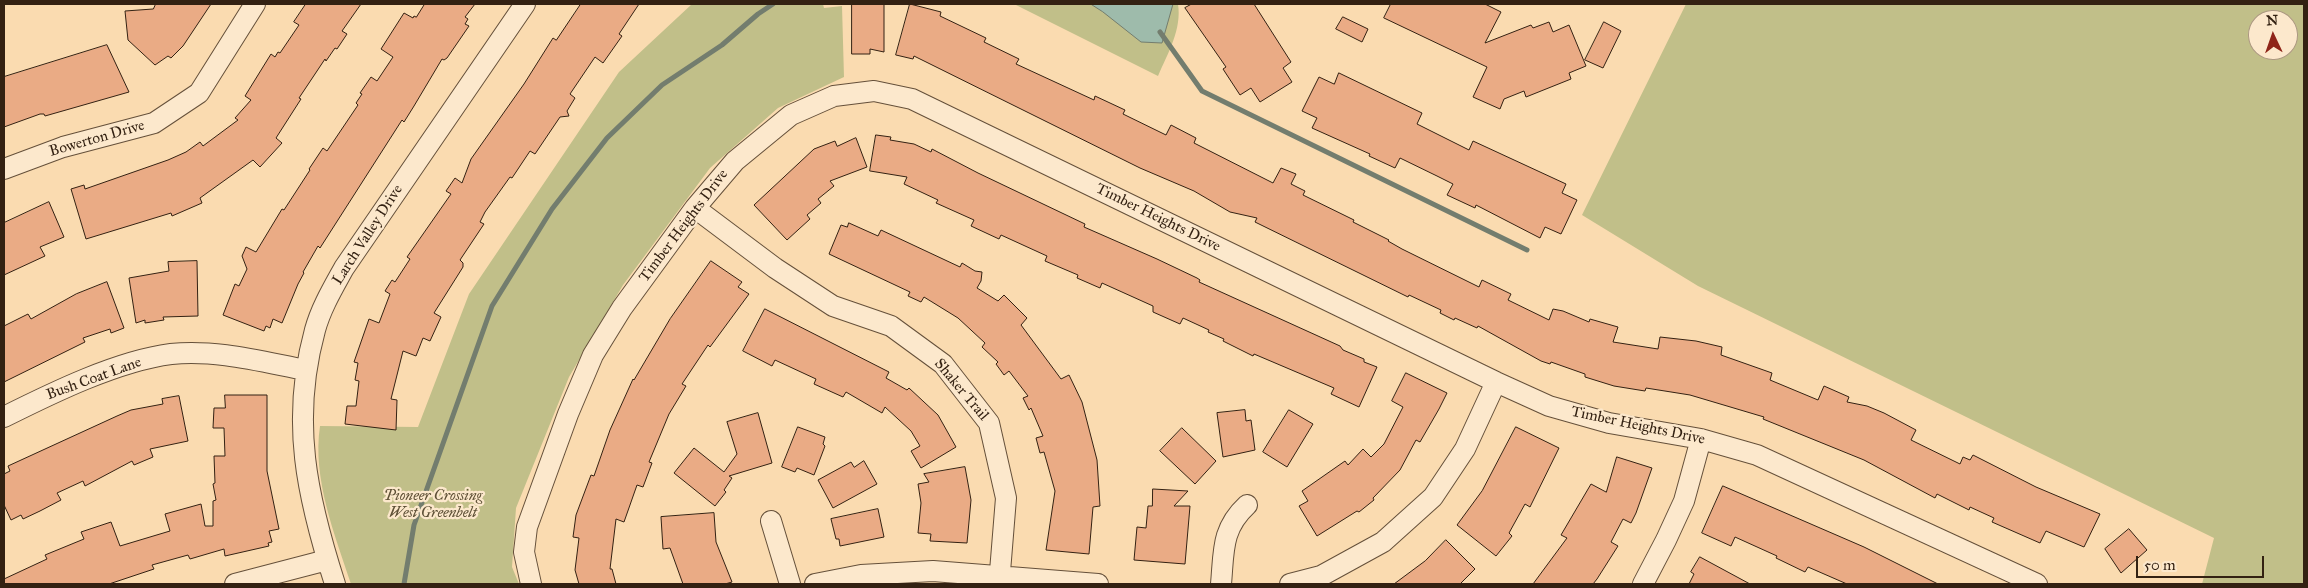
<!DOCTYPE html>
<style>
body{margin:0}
#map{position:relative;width:2308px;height:588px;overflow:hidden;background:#fadbb0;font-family:"IM FELL Great Primer",serif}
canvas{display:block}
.frame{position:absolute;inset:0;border:5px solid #332112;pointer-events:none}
.north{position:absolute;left:2248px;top:10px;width:50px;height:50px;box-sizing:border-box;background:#fce8cc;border:1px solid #ac9882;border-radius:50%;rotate:357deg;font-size:14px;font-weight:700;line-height:20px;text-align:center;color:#332112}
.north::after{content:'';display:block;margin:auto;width:18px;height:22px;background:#8f2418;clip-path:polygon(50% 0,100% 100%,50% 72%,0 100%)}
.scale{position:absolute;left:2136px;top:556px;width:128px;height:22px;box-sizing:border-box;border:2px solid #332112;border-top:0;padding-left:6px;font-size:15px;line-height:18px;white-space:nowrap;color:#332112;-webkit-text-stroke:4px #fce8cc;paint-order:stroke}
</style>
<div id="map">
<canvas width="2308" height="588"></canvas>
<div class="frame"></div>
<div class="north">N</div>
<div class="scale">50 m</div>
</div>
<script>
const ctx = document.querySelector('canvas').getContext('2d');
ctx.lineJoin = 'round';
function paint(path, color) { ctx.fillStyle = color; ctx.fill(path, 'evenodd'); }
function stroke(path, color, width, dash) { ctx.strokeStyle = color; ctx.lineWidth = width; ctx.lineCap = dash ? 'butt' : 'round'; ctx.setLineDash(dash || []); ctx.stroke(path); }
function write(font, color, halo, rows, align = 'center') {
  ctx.font = font + ' "IM FELL Great Primer",serif'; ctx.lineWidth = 4.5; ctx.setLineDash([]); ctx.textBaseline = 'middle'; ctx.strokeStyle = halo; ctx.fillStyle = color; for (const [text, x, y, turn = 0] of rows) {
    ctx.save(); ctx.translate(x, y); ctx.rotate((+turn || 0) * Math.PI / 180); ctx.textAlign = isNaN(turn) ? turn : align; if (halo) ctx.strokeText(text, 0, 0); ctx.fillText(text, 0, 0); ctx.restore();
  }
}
const green = new Path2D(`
 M692 4H823L824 8 842 6 844 77 778 108 710 168 623 285 569 377 516 508 512 567 519 584H351C335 535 312 479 320 426L418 427 469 294 619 72Z
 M1014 4H1178C1182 29 1168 53 1158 76Z
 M1686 4H2304V584H2202L2214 538 1698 286 1582 215ZM2258 20H2288V50H2258Z`);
const water = new Path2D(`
 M1091 4H1173L1162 43 1141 42 1103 12Z`);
const stream = new Path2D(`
 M1160 32 1202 91 1527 250
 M404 584 414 525 492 306 552 209 607 138 662 85 722 45 758 14 773 4`);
const building = new Path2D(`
 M156 4H211L183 46 171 58 168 56 155 65 128 40 125 11 153 9Z
 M306 4H361L342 31 347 34 337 49 335 48 326 61 325 59 299 98 301 99 276 138 282 143 260 167 253 160 200 198 202 203 172 216 171 213 86 239 71 189 84 185 85 189 168 160 186 152 200 142 203 146 238 120 235 118 251 100 245 96 271 54 275 57 278 52 280 53 299 25 294 22Z
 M425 4H475L465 17 468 19 465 24 469 26 447 58 444 60 442 59 414 106 404 122 402 120 320 248 318 246 303 272 304 273 298 284 282 323 273 319 270 328 266 326 264 331 223 315 235 284 239 286 247 269 242 256 246 247 256 252 282 209 284 210 310 170 309 169 323 148 327 151 358 105 356 103 362 94 360 93 371 77 377 81 393 57 381 49 404 13 413 18 414 16 416 17Z
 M581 4H639L619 34 622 36 603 63 595 57 570 94 575 98 567 111 569 116 560 117 535 154 530 151 512 178 510 177 485 212 480 222 484 224 460 260 463 263V267L434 313 441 317 430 341 423 338 416 356 403 351 391 399 397 400 396 430 345 424 347 406H356L359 381 355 380 358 363 354 362 369 319 379 323 390 294 385 291 392 280 395 282 410 259 407 257 451 194 446 191 455 178 462 183 471 159 524 84 553 38 556 40Z
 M852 4H884V52L870 49V54H852Z
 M910 4 941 12 940 16 986 38 984 42 1019 59 1016 64 1094 100 1095 96 1125 110 1123 114 1166 135 1171 125 1196 138 1194 143 1273 183 1281 168 1296 174 1291 184 1305 191 1303 195 1354 220 1353 222 1389 240 1388 241 1402 249 1479 287 1482 280 1511 294 1508 300 1549 320 1553 309 1563 311 1589 322 1590 319 1618 327 1613 342 1658 349 1660 337 1696 341 1722 347 1721 355 1772 373 1770 380 1818 400 1824 386 1849 397 1847 402 1867 406 1884 413 1916 430 1911 440 1960 464 1963 457 1970 460 1973 455 2036 487 2100 514 2084 547 2046 531 2040 543 1992 522 1994 518 1970 507 1969 510 1937 494 1935 498 1864 460 1763 419 1764 417 1690 395 1646 388 1645 391 1614 386 1585 377V374L1551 362 1550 364 1541 361 1478 326 1477 328 1455 318 1454 320 1440 313 1441 310 1409 295 1408 297 1255 222 1257 218 1230 212 1194 191 1140 168 914 56 913 59 896 55Z
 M1192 4H1254L1291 62 1283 68 1292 82 1260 102 1251 88 1240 95 1223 69 1226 67 1185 8Z
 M1391 4H1485L1501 12 1485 43 1531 25 1533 28 1549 22 1553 32 1569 25 1586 66 1569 73 1571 79 1526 97 1524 91 1504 99 1500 109 1473 97 1487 67 1384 18Z
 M1343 17 1368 29 1362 42 1336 29Z
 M1604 22 1621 31 1603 68 1585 60Z
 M107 45 129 92 45 116 44 114H40L4 127V77Z
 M1339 73 1422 113 1417 124 1469 150 1473 141 1566 184 1562 193 1577 200 1561 234 1545 227 1540 238 1476 205 1475 208 1447 195 1453 184 1437 176 1400 158 1395 168 1369 156 1370 154 1312 128 1317 118 1302 111 1319 77 1334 84Z
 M876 135 891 137 890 140 914 144 931 152 932 149 978 173 1085 224 1084 227 1157 259 1197 278 1200 280 1199 282 1340 346 1343 350 1364 359V362L1377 367 1359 407 1331 394 1334 388 1254 354 1253 356 1223 341 1224 339 1208 332 1209 330 1183 318 1180 324 1153 312V306L1102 283 1100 288 1077 278 1078 275 1045 261 1047 256 1001 235 999 239 971 226 974 220 936 203 938 200 904 184 907 177 870 171Z
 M856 138 867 167 830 181 834 186 818 199 821 203 807 215 810 219 787 240 754 205 814 149 835 141 837 146Z
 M49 202 64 237 40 247 45 256 4 275V223Z
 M849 223 878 236 881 230 960 267 962 263 975 271 982 272 981 281 977 288 998 301 1004 295 1027 318 1021 325 1061 379 1069 375 1082 402 1097 460 1100 506 1093 507 1089 554 1046 550 1055 491 1044 452 1040 453 1036 438 1043 436 1031 408 1029 410 1023 398 1028 396 1009 371 1004 375 996 364 998 362 982 347 985 343 958 318 924 297 921 302 908 296 910 292 829 254 841 225 847 227Z
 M197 261 198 316 163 317 164 320 145 323V320L136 323 129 278 169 271 168 262Z
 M711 261 742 282 738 287 749 294 710 347 708 345 682 384 686 386 669 414 649 462 652 463 643 487 637 485 624 522 616 519 610 569H612L616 584H579L575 570 579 538 573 537 576 515 591 475 594 476 610 430 633 379 634 380 670 319Z
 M107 282 124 328 111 333 110 329 83 338 85 342 4 382V326L28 314 31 319 76 294Z
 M765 309 889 372 886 378 907 390 909 388 938 415 956 447 921 468 911 451 920 446 911 431 885 407 882 413 846 392 843 397 814 384 816 379 775 360 772 366 743 351Z
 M1406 373 1447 393 1439 409 1420 442 1416 440 1400 470 1373 498 1374 500 1359 512 1357 511 1317 536 1299 506 1308 501 1302 491 1345 461 1348 465 1363 449 1371 457 1384 444 1403 407 1392 401Z
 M225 395H267V471L279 529 269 531 272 542 268 543 269 546 225 556 224 549 190 559 188 555 152 565 154 569 109 584H4V579L47 559 45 555 84 539 81 532 111 522 120 546 170 531 165 514 201 504 205 526H213V501L216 500 213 484 215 483 214 456H225L224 428H213L214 408H225Z
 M179 396 188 441 150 449 153 457 134 465 132 461 85 486 83 481 57 493 61 500 40 511 23 519 21 515 11 520 4 505V474L10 471 8 466 117 416 131 410 163 404 162 399Z
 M1245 410 1246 421 1251 420 1255 450 1223 457 1217 413Z
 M1289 410 1313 424 1287 467 1263 452Z
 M758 413 772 463 729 476 732 478 724 490 726 492 715 506 674 473 694 448 724 472 737 454 727 422Z
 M798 427 825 437 823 444 825 446 814 475 797 468 795 472 782 467Z
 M1516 427 1559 448 1530 507 1525 504 1509 533 1512 536 1496 556 1457 525 1482 491Z
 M1182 428 1216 461 1195 484 1160 451Z
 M1617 457 1652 468 1636 513 1631 523 1623 519 1611 542 1618 546 1597 579 1593 584H1533L1567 538 1561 535 1591 484 1606 492Z
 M864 461 877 484 833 508 818 480 851 462 854 467Z
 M965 467 971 500 967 543 930 541 931 534 918 533 921 503 918 484 929 482 924 474Z
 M1723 486 1864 547 1938 584H1847L1808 567 1805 572 1776 558 1777 556 1735 537 1731 546 1702 533Z
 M1153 489 1188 491 1174 506H1190L1185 564 1134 560 1137 527 1146 528 1148 506H1152Z
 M878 509 884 537 840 546 839 539H836L831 519Z
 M714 513 716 542 732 582 725 584H683L670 548 663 549 661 517Z
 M2129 529 2147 550 2121 573 2105 549Z
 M1446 540 1475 569 1460 584H1394L1425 561Z
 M1700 557 1750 584H1689L1694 574 1691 572Z`);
const minor = new Path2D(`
 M4 169 63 147 154 123 199 93 255 4
 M695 208 775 268 833 306 891 326 943 364 989 423 1006 498 999 584
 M4 417C52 393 117 361 171 354 215 349 263 362 306 370
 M771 521 790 584
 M235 584 327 560
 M335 584C307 497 290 421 315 330 321 308 333 288 344 268L525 4
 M531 584 524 552 527 527 568 414 593 355 622 308 695 208 735 161 791 115 834 96 874 91 912 99 1496 382 1549 406 1609 423 1701 439 1757 455 2037 584
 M815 584 861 575 933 571 1098 584
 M1221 584C1224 552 1221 529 1247 505
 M1290 584 1321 576 1383 542 1433 497 1465 449 1496 382
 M1643 584 1666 540 1684 501 1701 439`);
const streetNames = [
 ["Bowerton Drive",97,139,-16],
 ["Timber Heights Drive",1158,218,26],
 ["Timber Heights Drive",684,226,-53],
 ["Larch Valley Drive",368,235,-57],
 ["Bush Coat Lane",94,379,-20],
 ["Shaker Trail",961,390,50],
 ["Timber Heights Drive",1638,426,12]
];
const parkNames = [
 ["Pioneer Crossing",433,496],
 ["West Greenbelt",433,513]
];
paint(green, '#c1bf89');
paint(water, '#9ebbab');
stroke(water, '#737d6e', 1);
stroke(stream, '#737d6e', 5);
paint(building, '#eaab85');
stroke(building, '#332112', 1);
stroke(minor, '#65503a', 22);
stroke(minor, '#fce8cc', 20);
write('15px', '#332112', '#fce8cc', streetNames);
write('italic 15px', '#5e5036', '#fce8cc', parkNames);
</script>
